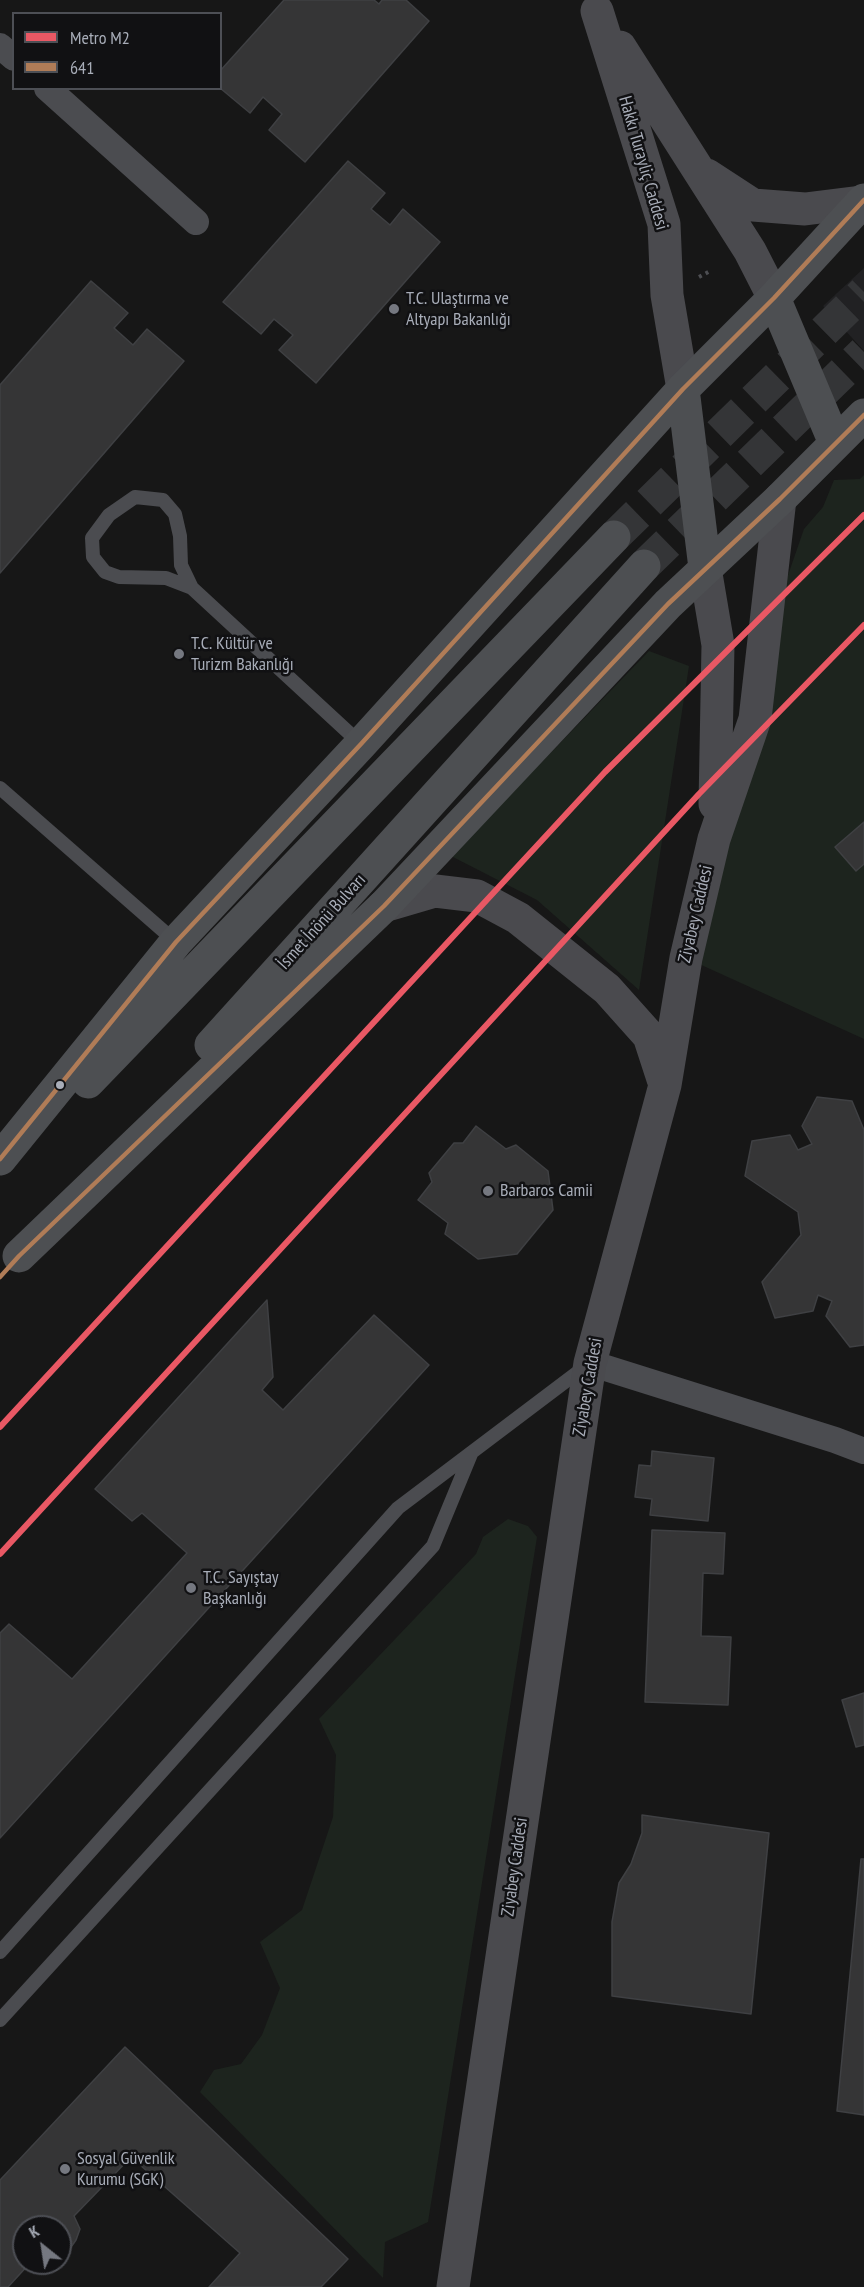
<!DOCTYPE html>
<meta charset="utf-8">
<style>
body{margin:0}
#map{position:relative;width:864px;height:2287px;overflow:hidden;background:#171717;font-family:"PT Sans Narrow",sans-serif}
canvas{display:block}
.legend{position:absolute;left:12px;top:12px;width:210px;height:78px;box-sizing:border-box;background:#111113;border:2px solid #4d4f55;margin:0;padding:8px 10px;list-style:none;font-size:18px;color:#a8adb8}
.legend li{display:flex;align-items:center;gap:12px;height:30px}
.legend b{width:30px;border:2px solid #4d4f55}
.north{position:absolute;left:12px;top:2215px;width:60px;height:60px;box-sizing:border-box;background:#111113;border:2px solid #4d4f55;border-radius:50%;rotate:330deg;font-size:16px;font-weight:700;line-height:24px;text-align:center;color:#a8adb8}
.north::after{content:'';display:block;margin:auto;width:21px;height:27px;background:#757880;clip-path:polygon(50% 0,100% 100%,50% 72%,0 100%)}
</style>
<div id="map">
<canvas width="864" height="2287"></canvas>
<ul class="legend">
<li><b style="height:8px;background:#e95864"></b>Metro M2</li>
<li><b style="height:8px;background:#b07c57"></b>641</li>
</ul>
<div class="north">K</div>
</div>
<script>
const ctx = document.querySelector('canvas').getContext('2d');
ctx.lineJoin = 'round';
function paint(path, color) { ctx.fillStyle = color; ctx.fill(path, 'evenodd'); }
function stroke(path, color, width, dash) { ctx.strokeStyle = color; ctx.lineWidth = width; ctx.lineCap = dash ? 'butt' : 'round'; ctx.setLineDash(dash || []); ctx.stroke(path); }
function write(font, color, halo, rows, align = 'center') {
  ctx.font = font + ' "PT Sans Narrow",sans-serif'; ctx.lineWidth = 5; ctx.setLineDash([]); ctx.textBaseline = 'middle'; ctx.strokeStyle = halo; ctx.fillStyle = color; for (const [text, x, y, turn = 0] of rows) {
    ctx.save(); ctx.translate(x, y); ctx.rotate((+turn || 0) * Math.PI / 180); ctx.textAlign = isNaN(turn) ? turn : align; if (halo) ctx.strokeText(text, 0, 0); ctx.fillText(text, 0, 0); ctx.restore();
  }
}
const built = new Path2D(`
 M864 268V351L823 306Z`);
const green = new Path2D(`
 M864 475V822L835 847 856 871 864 864V1039L686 958 703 820 804 529 823 507 834 480 860 479Z
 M649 651 689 666 639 990 537 900 451 856Z
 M508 1519 528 1526 537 1537 428 2222 385 2242 383 2278 200 2092 214 2070 241 2064 262 2035 280 1988 260 1942 302 1910 333 1817 336 1755 319 1719 476 1554 483 1537Z`);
const building = new Path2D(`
 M284 0H374L379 4 382 0H406L429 21 305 162 269 130 282 114 263 97 250 113 220 88V71Z
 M348 161 385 193 371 209 390 225 403 209 440 242 316 383 279 350 293 335 274 319 261 334 223 302Z
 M91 281 128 313 114 328 133 345 147 329 184 361 0 573V385Z
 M864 822V864L856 871 835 847Z
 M817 1097 852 1101 864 1130V1345L850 1347 826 1316 832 1301 818 1295 813 1311 775 1318 762 1282 801 1235 798 1212 745 1176 752 1141 790 1135 798 1150 812 1144 802 1126Z
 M476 1126 506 1149 516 1145 548 1171 553 1210 517 1254 478 1259 445 1234 448 1223 418 1200 432 1182 429 1173 454 1143H463Z
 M267 1300 273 1377 262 1390 283 1410 374 1315 429 1365 0 1838V1633L9 1624 72 1679 187 1553 142 1513 132 1521 95 1489Z
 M652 1451 714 1458 708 1521 650 1515 652 1499 635 1497 639 1465 651 1466Z
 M652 1530 725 1533 723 1574 703 1573 701 1636 731 1637 728 1705 645 1702Z
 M864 1693V1745L856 1747 842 1700Z
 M642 1815 769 1833 751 2014 612 1996V1922L619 1883 631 1864 642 1833Z
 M861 1859H864V2115L837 2111Z
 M125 2047 348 2259 321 2287H209L240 2253 131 2157 74 2216 80 2229 76 2240 69 2250 60 2254V2227H24V2263H30L8 2287H0V2180Z`);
const primaryTunnel = new Path2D(`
 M614 537 864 292
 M644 566 864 352`);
const path = new Path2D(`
 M699 277 712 270`);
const service = new Path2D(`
 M192 588 166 578 119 577 105 572 93 557 92 538 109 515 135 497 163 500 175 514 180 536 181 565 192 588 361 744
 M0 788 176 942
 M0 1952 398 1508 586 1366
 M0 2020 433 1546 471 1454`);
const minor = new Path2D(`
 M0 46 14 58
 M47 88 196 222
 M590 1363 835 1440 864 1451`);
const secondary = new Path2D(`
 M597 11 664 224 667 295 683 389
 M620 47 750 251 774 298
 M707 175 753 205 805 209 861 202
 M705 568 718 645 715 804
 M384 906 435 891 477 896 518 918 607 989 649 1036 663 1079
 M453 2287 590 1363 665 1085 686 958 714 839 755 719 780 499`);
const primary = new Path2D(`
 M774 298 835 443
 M683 389 705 568
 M211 1045 644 566
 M88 1082 614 537
 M0 1159 176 942 361 744 683 389 774 298 864 200
 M19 1256 384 906 668 604 780 499 864 415`);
const bus1 = new Path2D(`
 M0 1159 176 942 361 744 683 389 774 298 864 200
 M0 1277 19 1256 384 906 668 604 780 499 864 415`);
const metro1 = new Path2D(`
 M0 1427 605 772 864 515
 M0 1554 699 794 864 625`);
const markers = [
 [394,309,6,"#757880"],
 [179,654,6,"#757880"],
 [60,1085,5,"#a8adb8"],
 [488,1191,6,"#757880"],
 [191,1588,6,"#757880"],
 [65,2169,6,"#757880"]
];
const streetNames = [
 ["Hakkı Turayliç Caddesi",643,163,74],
 ["Ziyabey Caddesi",696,914,-77],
 ["İsmet İnönü Bulvarı",322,922,-48],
 ["Ziyabey Caddesi",588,1387,-80],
 ["Ziyabey Caddesi",515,1867,-82]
];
const poiNames = [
 ["T.C. Ulaştırma ve",406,299],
 ["Altyapı Bakanlığı",406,320],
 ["T.C. Kültür ve",191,644],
 ["Turizm Bakanlığı",191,665],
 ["Barbaros Camii",500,1191],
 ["T.C. Sayıştay",203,1578],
 ["Başkanlığı",203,1599],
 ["Sosyal Güvenlik",77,2159],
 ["Kurumu (SGK)",77,2180]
];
paint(built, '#212123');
paint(green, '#1d241e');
paint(building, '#353536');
stroke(building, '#3f4043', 1.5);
stroke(primaryTunnel, '#343537', 33, [33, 16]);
stroke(path, '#4d4e52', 4, [3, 4.5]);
stroke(service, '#4b4c50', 14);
stroke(minor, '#4b4c50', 26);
stroke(secondary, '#4a4a4e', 33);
stroke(primary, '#4d4f52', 33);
stroke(bus1, '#b07c57', 4.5);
stroke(metro1, '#e95864', 6);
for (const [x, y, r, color] of markers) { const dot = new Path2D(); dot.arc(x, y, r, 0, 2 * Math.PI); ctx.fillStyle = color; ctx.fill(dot); stroke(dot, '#111113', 2); }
write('18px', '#a8adb8', '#111113', streetNames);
write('18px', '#a8adb8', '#111113', poiNames, 'left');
</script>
